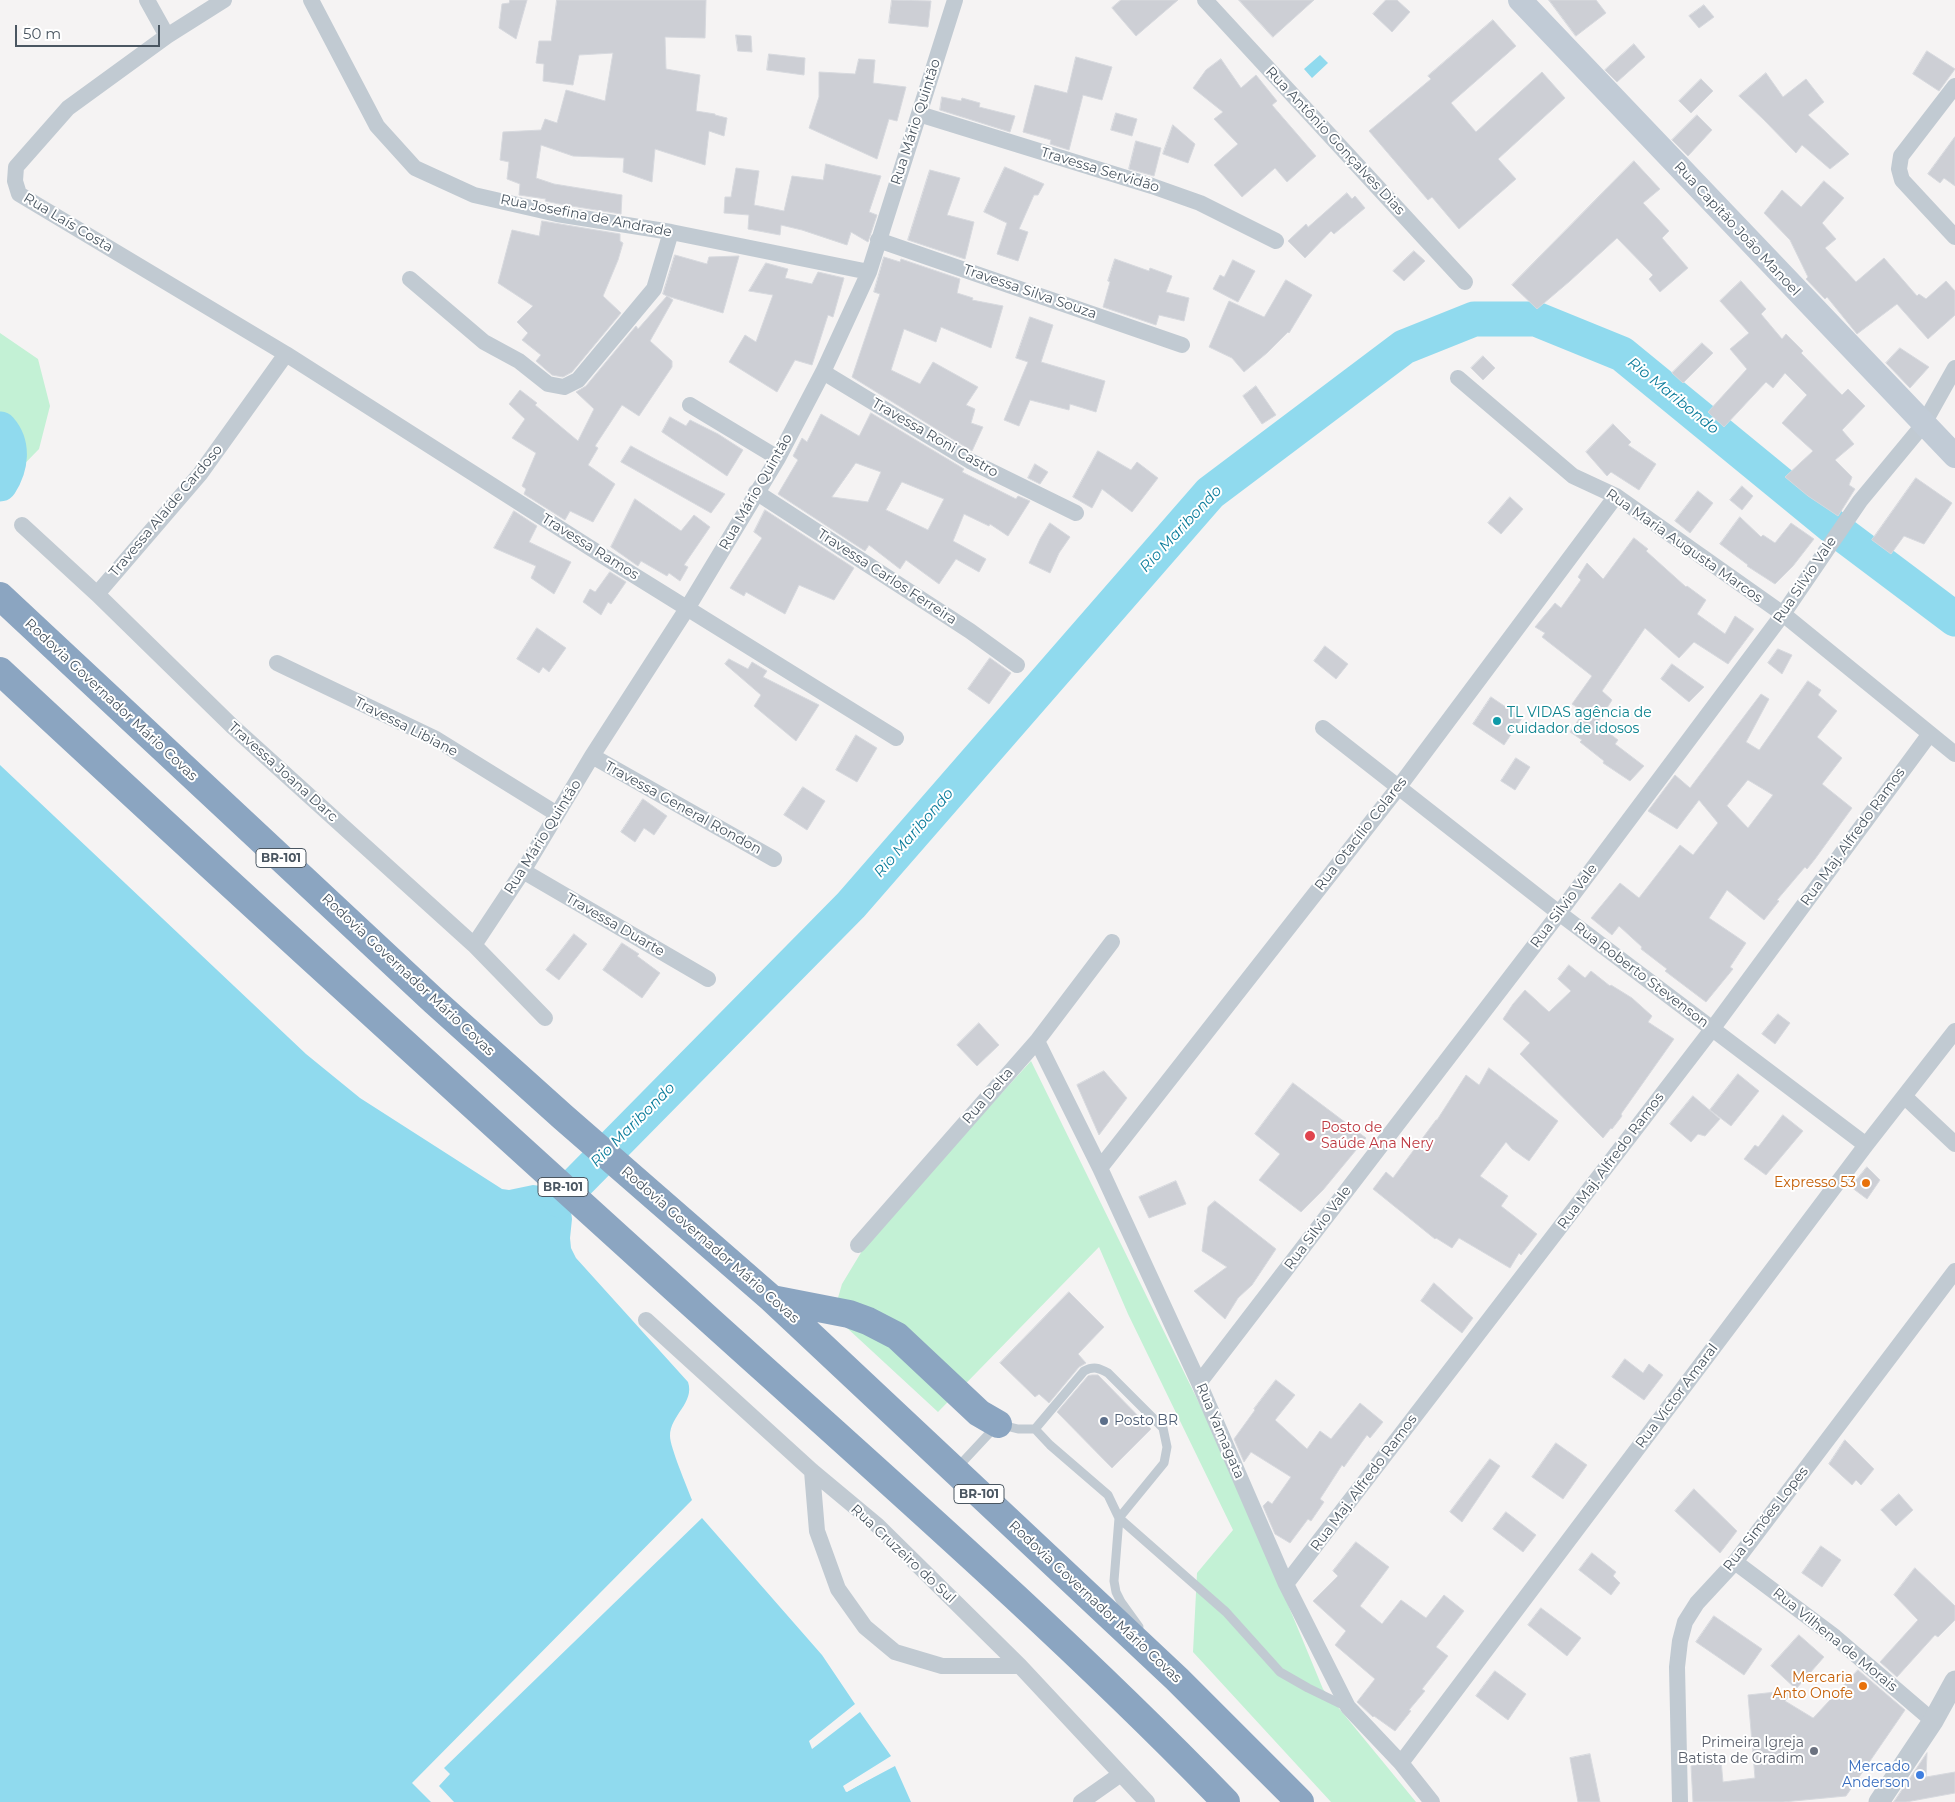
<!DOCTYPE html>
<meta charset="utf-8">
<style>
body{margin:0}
#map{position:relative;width:1955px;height:1802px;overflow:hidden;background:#f5f3f3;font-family:Montserrat,sans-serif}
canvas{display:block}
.scale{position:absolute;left:15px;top:25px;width:145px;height:22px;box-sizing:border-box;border:2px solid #4a5661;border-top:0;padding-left:6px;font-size:15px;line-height:18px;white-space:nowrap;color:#4a5661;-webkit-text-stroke:4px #fff;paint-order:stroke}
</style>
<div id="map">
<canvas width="1955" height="1802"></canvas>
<div class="scale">50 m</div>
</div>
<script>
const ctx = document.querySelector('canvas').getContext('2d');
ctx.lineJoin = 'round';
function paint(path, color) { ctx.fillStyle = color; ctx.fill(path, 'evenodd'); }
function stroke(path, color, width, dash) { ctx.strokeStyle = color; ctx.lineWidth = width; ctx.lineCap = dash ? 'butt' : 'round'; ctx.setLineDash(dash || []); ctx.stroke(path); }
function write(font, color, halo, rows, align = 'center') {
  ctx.font = font + ' Montserrat,sans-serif'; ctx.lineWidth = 4; ctx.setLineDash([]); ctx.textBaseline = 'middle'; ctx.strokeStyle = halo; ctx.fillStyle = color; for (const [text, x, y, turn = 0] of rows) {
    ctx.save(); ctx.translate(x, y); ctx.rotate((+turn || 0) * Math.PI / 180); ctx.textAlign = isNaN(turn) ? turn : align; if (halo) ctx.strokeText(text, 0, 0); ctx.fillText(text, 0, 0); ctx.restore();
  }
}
const green = new Path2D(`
 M0 333 38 359 50 406 39 449 0 489Z
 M1031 1061 1205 1415 1262 1542 1323 1689 1416 1802H1331L1193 1652 1197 1573 1233 1530 1128 1314 1099 1247 938 1412 833 1315 842 1284 871 1236Z`);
const water = new Path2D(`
 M1320 55 1328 63 1312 78 1304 69Z
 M0 765 306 1054 360 1098 502 1189 509 1190 533 1185 541 1186 547 1189 571 1211 572 1219 570 1238 571 1248 576 1258 688 1382C695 1403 670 1415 670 1436 670 1447 687 1487 692 1500L412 1783 431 1802H0Z
 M702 1518 822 1655 855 1704 809 1741 812 1749 860 1712 891 1756 843 1786 846 1792 895 1766 911 1802H454L439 1786 450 1774 444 1768Z`);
const pier = new Path2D(`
 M571 1626 416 1784 432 1802 414 1784Z
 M857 1705 812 1742 813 1745 860 1710 813 1747 810 1741Z
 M890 1758 846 1787 847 1789 894 1765 847 1792 844 1786Z`);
const river = new Path2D(`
 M0 429C14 445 11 467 0 484
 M560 1200 851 905 1210 493 1404 347 1474 319H1536L1622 354 1838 531 1955 619`);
const building = new Path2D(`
 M510 0H527L516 39 499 28 502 4 509 3Z
 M557 0H706L705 38 665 37 666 69 700 75 696 111 715 114V115L727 118 724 136 709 131 705 165 655 149 652 182 623 172 624 158 573 156 541 145 536 178 554 184 622 195 621 214 559 204 545 201 546 199 519 195 520 184 507 179 509 162 500 160 503 132 541 130 545 119 557 123 566 90 605 101 613 53 579 55 573 85 543 81 544 64 536 63 539 41H551Z
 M892 0 931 1 928 27 889 23Z
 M1121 0H1178L1136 36 1112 8Z
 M1239 0H1314L1273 37Z
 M1386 0H1397L1410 12 1392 32 1373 14Z
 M1549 0H1596L1606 13 1576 36Z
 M1704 5 1714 17 1699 28 1689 16Z
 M1493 20 1516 46 1451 103 1476 132 1542 72 1565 98 1498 159 1516 179 1459 229 1432 197 1428 200 1369 131 1431 79 1428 76Z
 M736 35 751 36 752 52 738 51Z
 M1634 44 1645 57 1617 82 1605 70Z
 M1927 51 1955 69 1939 91 1913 74Z
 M769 54 805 58 804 75 767 70Z
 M1076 57 1112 67 1102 100 1083 95 1069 150 1050 144 1051 140 1023 132 1035 85 1067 93Z
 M859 59 875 60 873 83 906 87 897 121 889 119 877 159 809 128 819 97V72L855 74Z
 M1221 59 1241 88 1256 75 1277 101 1272 105 1316 156 1287 182 1275 168 1242 197 1214 165 1238 144 1214 119 1223 112 1193 88 1206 70Z
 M1766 73 1783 97 1806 79 1824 102 1808 115 1849 154 1830 169 1802 145 1796 153 1764 120 1739 96Z
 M1701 79 1713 91 1691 113 1679 101Z
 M942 97 961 101 962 98 980 103 979 107 1015 116 1010 132 940 110Z
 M1116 113 1137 119 1132 136 1111 130Z
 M1697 115 1712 130 1688 156 1672 140Z
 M1173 125 1195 144 1188 163 1163 154Z
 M1955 137V186L1944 178 1940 183 1928 174Z
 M1136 141 1161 148 1154 176 1129 169Z
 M1634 161 1660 189 1643 203 1669 231 1662 238 1688 268 1660 292 1649 279 1653 275 1617 238 1570 281 1537 309 1512 285Z
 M826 164 881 176 869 212 877 215 868 242 851 232 847 245 802 230 781 225 780 235 748 229 749 215 724 213 725 197H731L736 168 759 171 754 205 784 211 792 176 823 180Z
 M1005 167 1044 184 1038 195H1034L1019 229 1028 232 1018 261 997 254 1007 223 984 212Z
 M930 170 960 178 947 215 974 222 965 259 908 240Z
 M1824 181 1844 198 1822 223 1836 239 1825 248 1856 282 1884 258 1917 296 1919 294 1926 299 1946 281 1955 291V315L1928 339 1897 304 1857 334 1827 297 1825 299 1806 279 1808 277 1790 240 1764 213 1782 190 1801 207Z
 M1347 193 1352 199 1355 196 1365 208 1334 234 1331 231 1305 258 1288 241 1306 224 1308 227Z
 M542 221 620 234V241L623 243 618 260 603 296 621 313 572 372 563 377 552 375 536 361 541 355 522 340 528 333 517 322 533 306 498 283 512 230 539 236Z
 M1414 251 1425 261 1404 281 1393 271Z
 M675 255 707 264 709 257 739 256 723 313 667 296 673 300 650 341 672 361V367L639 416 622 405 595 446 598 448 588 465 615 484 593 522 570 511 565 520 524 494 526 489 522 486 536 453 512 438 525 419 509 404 520 390 537 403 535 405 578 441 594 409 576 392 586 386 636 326 638 329 667 296 663 294Z
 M884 257 900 262 901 259 960 279 957 293 973 298 972 300 1003 306 991 348 941 327 936 342 904 329 891 370 920 384 933 362 978 387 966 405 975 409 971 423 983 427 972 451 852 377 880 294 874 292Z
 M1115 259 1149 271 1150 268 1172 276 1166 292 1189 298 1184 321 1159 315 1156 325 1103 307 1110 282 1108 281Z
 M1233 260 1255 271 1238 302 1213 289 1220 275 1224 277Z
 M766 263 788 269 785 278 812 284 818 272 844 278 833 317 828 315 812 365 795 360 777 392 729 362 745 335 756 342 773 295 749 291Z
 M1286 280 1312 295 1289 333 1288 332 1267 353 1244 372 1232 358 1209 347 1229 301 1264 317Z
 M1741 281 1766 309 1761 314 1782 339 1786 334 1803 351 1801 353 1842 395 1848 389 1865 406 1842 430 1854 444 1835 460 1852 477 1849 485 1855 489 1838 516 1808 496 1785 477 1813 451 1782 423 1807 395 1785 373 1773 388 1766 382 1724 427 1708 412 1747 369 1730 349 1749 333 1720 301Z
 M1030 317 1053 325 1041 362 1105 381 1096 412 1070 404 1069 410 1030 400 1019 426 1004 420 1028 362 1016 358Z
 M1702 343 1713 353 1683 383 1672 373Z
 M1900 348 1929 367 1910 388 1886 363Z
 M1483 356 1495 368 1483 380 1471 368Z
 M1256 386 1276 415 1262 424 1243 396Z
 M871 413 964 469 962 472 1016 499 1018 496 1030 501 1008 536 990 524 989 526 964 514 953 541 986 559 979 572 956 559 939 584 906 560 900 569 869 545 865 551 778 494 798 460 793 456 802 438 807 442 821 414 859 436ZM856 463 881 472 868 502 832 497ZM902 482 944 499 928 530 886 510Z
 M670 417 686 426 690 420 718 434 743 450 727 476 662 432Z
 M1613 424 1631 442 1628 445 1656 464 1639 490 1611 472 1607 476 1586 452Z
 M631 446 657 460 725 494 711 513 621 462Z
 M1098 451 1131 470 1137 462 1158 478 1132 512 1102 489 1092 508 1073 497Z
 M1035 464 1048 472 1040 484 1028 478Z
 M1916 478 1952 503 1924 544 1904 536 1891 554 1872 540Z
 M1742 486 1753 496 1742 510 1730 500Z
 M1698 491 1713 503 1690 533 1675 521Z
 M1510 497 1523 509 1501 534 1488 523Z
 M635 499 681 531 694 515 710 527 684 565 688 567 680 581 669 573 667 576 641 561 638 566 611 547Z
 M765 510 854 568 834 600 799 585 785 614 746 592 744 596 730 588 762 538 754 532Z
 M514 511 537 526 529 542 571 562 554 594 531 578 536 566 494 548Z
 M1740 517 1761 537 1763 535 1775 543 1791 523 1814 539 1793 566 1775 584 1747 566 1748 565 1720 544Z
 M1050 523 1070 537 1059 553 1050 573 1029 563 1040 539Z
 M1634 538 1648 549 1646 551 1686 587 1687 586 1706 600 1697 614 1725 634 1735 616 1754 629 1728 664 1694 642 1679 658 1645 628 1602 691 1612 700 1597 724 1618 740 1615 744 1644 766 1630 781 1603 763 1604 761 1580 742 1582 740 1570 732 1584 712 1572 704 1592 676 1542 637 1545 633 1535 627 1555 603 1561 608 1581 580 1578 577 1587 563 1603 579Z
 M610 572 626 582 611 604 608 602 601 615 583 602 590 589 595 592Z
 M537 628 566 648 549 672 543 667 539 673 517 659Z
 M1325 646 1348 664 1336 679 1314 661Z
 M1778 649 1792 655 1782 674 1768 663Z
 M990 658 1011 673 989 704 968 689Z
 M729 659 748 669 752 662 767 671 763 677 819 705 796 741 754 706 761 695 725 664Z
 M1672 664 1704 687 1689 702 1661 679Z
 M1808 681 1821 690 1818 695 1837 711 1817 737 1842 758 1822 784 1852 808 1815 859 1807 869 1805 867 1777 900 1779 901 1764 920 1727 890 1709 918 1746 943 1730 967 1733 969 1706 1002 1665 971 1667 969 1641 949 1642 947 1619 926 1612 935 1591 918 1620 883 1639 898 1680 845 1693 855 1718 823 1699 800 1677 829 1648 811 1675 775 1690 788 1761 694 1769 699 1746 742 1759 750ZM1748 780 1773 795 1748 828 1727 806Z
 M1491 697 1522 718 1504 745 1473 724Z
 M856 735 877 748 857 782 836 770Z
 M1516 758 1530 767 1515 790 1501 781Z
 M803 787 825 801 807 830 784 815Z
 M643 799 667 816 654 835 644 828 635 842 621 832Z
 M574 934 587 944 559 980 546 970Z
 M622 943 639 954 637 956 660 973 642 998 603 970Z
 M1569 965 1585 978 1591 971 1610 986 1611 985 1632 998 1652 1016 1648 1022 1674 1039 1621 1114 1622 1116 1612 1129 1611 1128 1603 1138 1520 1054 1530 1043 1503 1019 1513 1004 1525 990 1549 1012 1571 991 1558 979Z
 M1778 1014 1790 1023 1775 1044 1762 1034Z
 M979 1023 999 1045 977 1066 957 1045Z
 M1489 1068 1558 1121 1529 1161 1512 1149 1506 1142 1480 1176 1508 1196 1501 1206 1537 1234 1521 1255 1519 1253 1510 1268 1459 1238 1452 1248 1436 1238 1435 1239 1373 1189 1386 1172 1393 1178 1436 1120H1437L1466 1075 1479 1085Z
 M1104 1071 1127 1098 1099 1135 1077 1085Z
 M1738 1074 1759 1091 1731 1126 1710 1110Z
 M1293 1083 1366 1138 1323 1190 1301 1212 1259 1180 1280 1154 1255 1134Z
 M1693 1096 1720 1119 1705 1136 1698 1134 1691 1142 1670 1124Z
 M1783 1115 1803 1131 1766 1175 1744 1159 1755 1145 1758 1147Z
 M1867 1167 1880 1180 1867 1199 1851 1187Z
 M1176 1181 1186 1204 1149 1218 1139 1197Z
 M1215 1201 1276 1249 1252 1285 1238 1298 1225 1319 1194 1291 1227 1267 1202 1251 1208 1207Z
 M1434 1283 1473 1318 1462 1333 1421 1301Z
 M1069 1292 1104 1327 1078 1354 1086 1363 1079 1367 1049 1403 1039 1394 1035 1397 1000 1363Z
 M1625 1359 1643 1373 1649 1364 1663 1375 1644 1400 1612 1377Z
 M1092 1375H1098L1151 1429 1112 1468 1057 1412 1088 1376Z
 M1276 1380 1295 1395 1275 1420 1307 1449 1320 1431 1331 1439 1360 1403 1383 1422 1370 1438 1367 1435 1344 1467 1342 1465 1320 1499 1324 1502 1311 1521 1308 1519 1290 1543 1275 1534 1263 1506 1268 1501 1272 1504 1291 1477 1251 1452 1244 1462 1234 1439 1255 1410 1254 1409Z
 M1845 1440 1874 1469 1861 1485 1856 1480 1852 1485 1829 1464Z
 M1556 1443 1587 1465 1563 1499 1532 1477Z
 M1490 1459 1500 1466 1462 1522 1450 1512Z
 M1694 1489 1737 1531 1720 1553 1675 1511Z
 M1899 1494 1913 1510 1896 1526 1881 1510Z
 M1506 1512 1536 1535 1523 1552 1493 1529Z
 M1356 1542 1389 1567 1360 1606 1382 1624 1401 1600 1426 1618 1444 1595 1464 1611 1436 1647 1448 1656 1422 1689 1425 1691 1409 1710 1411 1711 1395 1731 1374 1716 1373 1717 1357 1702 1375 1679 1335 1645 1346 1631 1313 1601 1338 1576 1333 1571Z
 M1821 1546 1841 1560 1822 1587 1802 1573Z
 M1592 1553 1616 1572 1613 1576 1620 1583 1611 1595 1579 1570Z
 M1915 1568 1955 1606V1620L1938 1637 1935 1635 1897 1677 1880 1662 1918 1620 1894 1595Z
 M1541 1608 1581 1638 1567 1656 1528 1625Z
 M1714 1616 1762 1649 1744 1675 1696 1642Z
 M1799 1635 1824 1657 1796 1689 1771 1666Z
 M1858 1670 1905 1710 1846 1796 1783 1802H1693L1691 1766 1721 1760 1723 1782 1755 1778 1748 1695 1795 1690 1785 1701 1813 1718Z
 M1495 1671 1526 1694 1508 1720 1476 1696Z
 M1927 1753 1926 1777 1955 1772V1793L1906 1802H1894Z
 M1590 1754 1600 1802H1578L1570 1758Z`);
const service = new Path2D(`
 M1035 1429 1084 1371C1094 1366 1099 1368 1108 1373L1163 1428 1167 1447 1164 1463 1119 1518 1226 1612 1280 1672 1308 1688 1345 1706
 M956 1469 998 1424 1018 1429H1035L1050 1445 1108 1495 1119 1518 1114 1581 1116 1592 1121 1602 1139 1627`);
const minor = new Path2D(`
 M147 0 167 36
 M224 0 167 36 68 108 16 167 15 181 19 194 286 354 603 556 896 738
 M311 0 377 126 415 168 474 195 557 214 671 232 869 272
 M1205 0 1465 282
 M1955 86 1901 156 1899 169 1902 180 1955 237
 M919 114 1152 186 1200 203 1276 241
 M878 240 1182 345
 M410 279 484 342 519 361 548 384 564 387 578 380 654 289 671 232
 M823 372 970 461 1076 513
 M1458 378 1573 476 1616 496 1783 614 1955 754
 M690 405 778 458
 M756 492 970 631 1017 665
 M22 525 97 594 232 726 474 945 545 1018
 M97 594 200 474 286 354
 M277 663 436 739 557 814
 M1323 728 1559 913 1866 1145
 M592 756 774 859
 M523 871 708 979
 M474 945 523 871 592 756 688 607 778 458 823 372 869 272 955 0
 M1037 1041 1100 1168 1199 1383 1286 1584 1348 1707 1401 1763 1432 1802
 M1905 1097 1955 1144
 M1100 1168 1398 788 1616 496
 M858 1245 1037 1041 1112 942
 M646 1320 812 1471 878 1526 1020 1666 1147 1802
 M1199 1383 1554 920 1783 614 1860 501 1923 425 1955 368
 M812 1471 817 1531 838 1589 865 1627 895 1652 942 1666H1020
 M1735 1562 1835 1637 1933 1721
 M1286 1584 1713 1028 1929 735
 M1401 1763 1866 1145 1955 1031
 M1081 1802 1121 1774
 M1680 1802 1677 1667 1680 1641 1685 1622 1697 1603 1735 1562 1955 1271`);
const tertiary = new Path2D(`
 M1879 1802 1933 1721 1955 1681`);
const secondary = new Path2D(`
 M1520 0 1955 456`);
const motorway = new Path2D(`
 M0 596 434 1001 563 1117 772 1299 1177 1679 1300 1802
 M0 671C233 888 469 1102 705 1316 881 1475 1061 1632 1226 1802
 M772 1299 849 1314 868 1321 897 1336 979 1413 998 1424`);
const markers = [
 [1497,721,5,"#0f9aa8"],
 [1310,1136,6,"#e0444e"],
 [1866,1183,5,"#e8710a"],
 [1104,1421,5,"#5c6f8a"],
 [1863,1686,5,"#e8710a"],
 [1814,1751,5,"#6b7280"],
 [1920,1775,5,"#3f7fe0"]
];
const shields = [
 [281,858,50],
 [563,1187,50],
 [979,1494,50]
];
const shieldNames = [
 ["BR-101",281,858],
 ["BR-101",563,1187],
 ["BR-101",979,1494]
];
const streetNames = [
 ["Rua Mário Quintão",916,122,-72],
 ["Rua Antônio Gonçalves Dias",1335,141,47],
 ["Travessa Servidão",1100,170,17],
 ["Rua Josefina de Andrade",586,216,11],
 ["Rua Laís Costa",68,223,31],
 ["Rua Capitão João Manoel",1737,229,47],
 ["Travessa Silva Souza",1030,292,19],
 ["Travessa Roni Castro",935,438,30],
 ["Rua Mário Quintão",756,492,-60],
 ["Travessa Alaíde Cardoso",166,511,-50],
 ["Rua Maria Augusta Marcos",1684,546,35],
 ["Travessa Ramos",590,547,32],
 ["Travessa Carlos Ferreira",887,577,33],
 ["Rua Silvio Vale",1805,580,-56],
 ["Rodovia Governador Mário Covas",111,700,43],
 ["Travessa Libiane",406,727,27],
 ["Travessa Joana Darc",283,772,42],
 ["Travessa General Rondon",683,808,29],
 ["Rua Otacílio Colares",1361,834,-52],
 ["Rua Mário Quintão",543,837,-58],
 ["Rua Maj. Alfredo Ramos",1853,837,-54],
 ["Rua Silvio Vale",1564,906,-53],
 ["Travessa Duarte",615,925,30],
 ["Rodovia Governador Mário Covas",408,975,43],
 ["Rua Roberto Stevenson",1641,975,37],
 ["Rua Delta",988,1096,-49],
 ["Rua Maj. Alfredo Ramos",1611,1161,-53],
 ["Rua Silvio Vale",1318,1228,-53],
 ["Rodovia Governador Mário Covas",710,1245,41],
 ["Rua Victor Amaral",1677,1396,-53],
 ["Rua Yamagata",1220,1431,67],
 ["Rua Maj. Alfredo Ramos",1364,1483,-53],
 ["Rua Simões Lopes",1766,1519,-52],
 ["Rua Cruzeiro do Sul",903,1554,43],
 ["Rodovia Governador Mário Covas",1095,1602,43],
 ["Rua Vilhena de Morais",1835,1640,39]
];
const cultureNames = [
 ["TL VIDAS agência de",1507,713],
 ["cuidador de idosos",1507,729]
];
const healthNames = [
 ["Posto de",1321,1128],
 ["Saúde Ana Nery",1321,1144]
];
const foodNames = [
 ["Expresso 53",1856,1183],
 ["Mercaria",1853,1678],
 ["Anto Onofe",1853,1694]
];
const serviceNames = [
 ["Posto BR",1114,1421]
];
const worshipNames = [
 ["Primeira Igreja",1804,1743],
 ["Batista de Gradim",1804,1759]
];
const shopNames = [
 ["Mercado",1910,1767],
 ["Anderson",1910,1783]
];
const waterNames = [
 ["Rio Maribondo",1673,396,39],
 ["Rio Maribondo",1181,529,-47],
 ["Rio Maribondo",914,833,-49],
 ["Rio Maribondo",633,1125,-45]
];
paint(green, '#c3f1d5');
paint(water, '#90daee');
paint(pier, '#f5f3f3');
stroke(river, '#90daee', 35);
paint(building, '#cdcfd5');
stroke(building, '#d7d9de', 1);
stroke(service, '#c1cad2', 9);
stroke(minor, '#c1cad2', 16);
stroke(tertiary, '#c1cad2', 21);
stroke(secondary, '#c1cbd6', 24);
stroke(motorway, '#8ba5c1', 28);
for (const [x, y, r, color] of markers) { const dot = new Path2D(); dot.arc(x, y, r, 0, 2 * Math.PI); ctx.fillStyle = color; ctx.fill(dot); stroke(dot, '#fff', 2); }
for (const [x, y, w] of shields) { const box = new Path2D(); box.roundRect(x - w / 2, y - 9.5, w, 19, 4); ctx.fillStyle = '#fff'; ctx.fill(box); stroke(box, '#4a5661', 1); }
write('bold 12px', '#4a5661', null, shieldNames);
write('14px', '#4a5661', '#fff', streetNames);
write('14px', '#0d838f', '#fff', cultureNames, 'left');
write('14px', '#be3a42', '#fff', healthNames, 'left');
write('14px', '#c56008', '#fff', foodNames, 'right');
write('14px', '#4e5e75', '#fff', serviceNames, 'left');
write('14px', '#5b616d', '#fff', worshipNames, 'right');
write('14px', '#366cbe', '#fff', shopNames, 'right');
write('italic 15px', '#0c7c9b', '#fff', waterNames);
</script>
